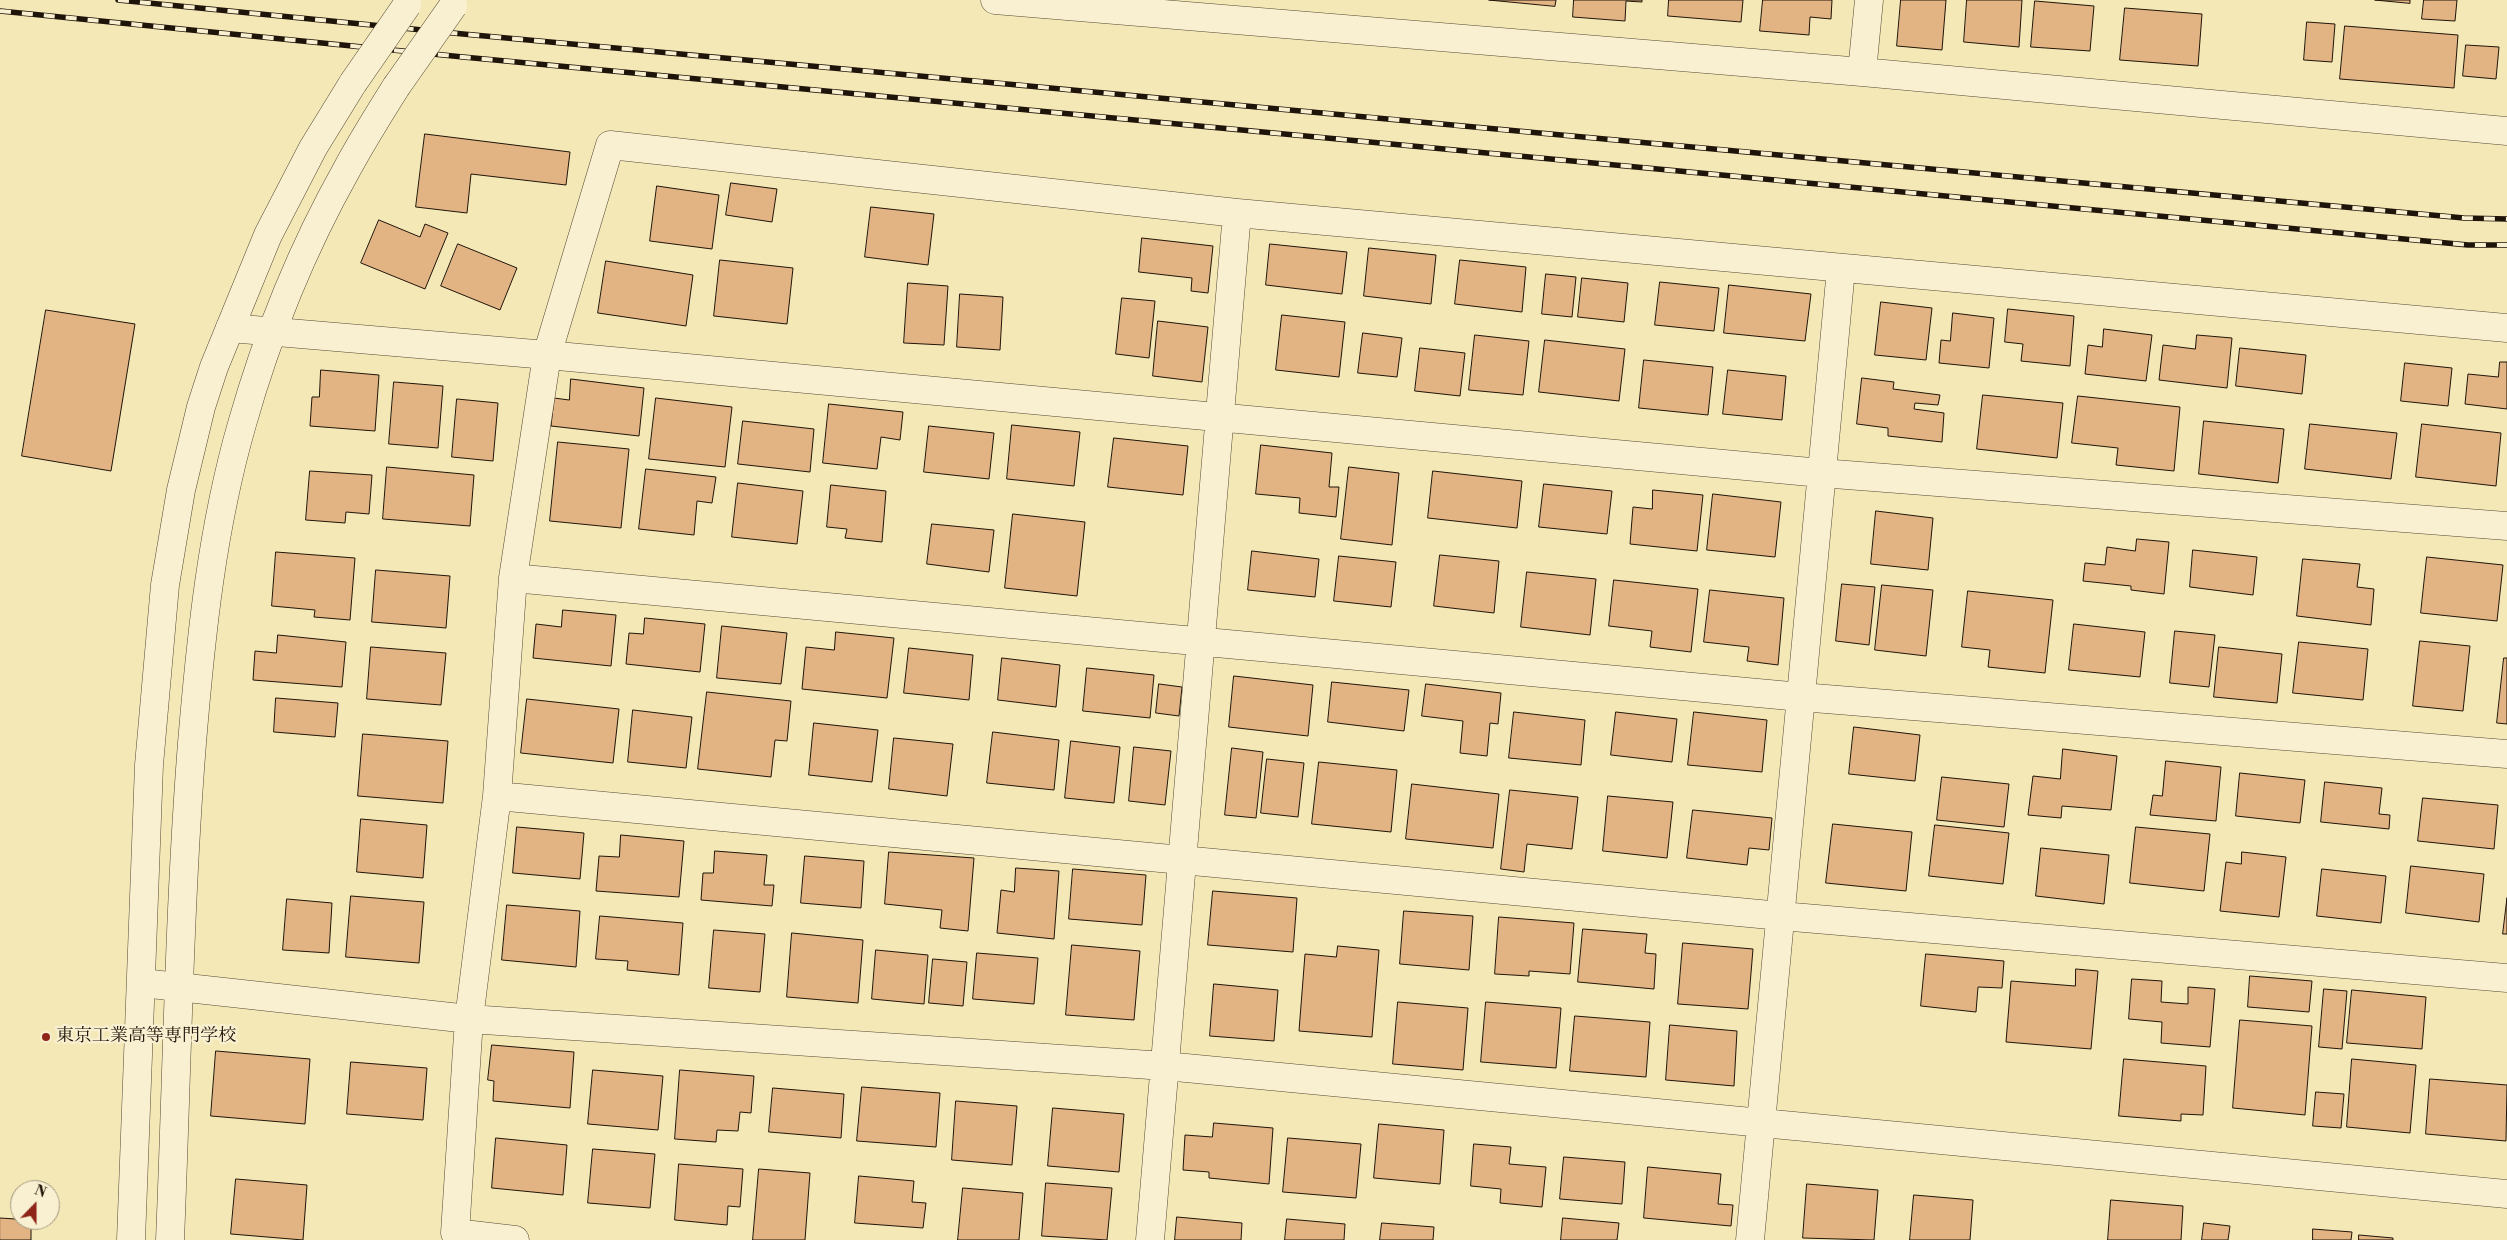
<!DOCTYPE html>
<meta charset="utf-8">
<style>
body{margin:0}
#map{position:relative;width:2507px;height:1240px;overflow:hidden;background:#f5e8b7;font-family:"Libre Bodoni",serif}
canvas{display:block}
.north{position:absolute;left:10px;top:1180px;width:50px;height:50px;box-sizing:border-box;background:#f8f0d0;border:1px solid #a19880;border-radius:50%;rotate:22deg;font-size:14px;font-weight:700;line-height:20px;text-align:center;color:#1f1409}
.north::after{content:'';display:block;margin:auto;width:18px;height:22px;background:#8f2418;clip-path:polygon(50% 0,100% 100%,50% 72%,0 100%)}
</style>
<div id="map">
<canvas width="2507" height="1240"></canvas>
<div class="north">N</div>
</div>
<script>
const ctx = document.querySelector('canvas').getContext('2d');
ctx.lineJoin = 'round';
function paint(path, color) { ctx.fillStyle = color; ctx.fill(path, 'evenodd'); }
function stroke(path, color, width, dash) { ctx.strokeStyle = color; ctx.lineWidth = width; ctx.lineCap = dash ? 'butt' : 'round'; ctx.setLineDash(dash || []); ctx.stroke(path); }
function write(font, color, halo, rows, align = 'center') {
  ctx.font = font + ' "Libre Bodoni","Noto Serif JP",serif'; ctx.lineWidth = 4.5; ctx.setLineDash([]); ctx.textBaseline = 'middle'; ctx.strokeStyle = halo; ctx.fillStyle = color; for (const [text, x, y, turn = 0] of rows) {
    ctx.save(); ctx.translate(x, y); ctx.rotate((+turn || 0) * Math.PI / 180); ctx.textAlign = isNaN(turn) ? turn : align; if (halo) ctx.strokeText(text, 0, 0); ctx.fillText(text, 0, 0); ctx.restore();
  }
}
const building = new Path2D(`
 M1489 0H1556L1555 6Z
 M1574 0H1642V2L1626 1 1625 21 1573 17Z
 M1669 0H1743L1741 22 1668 16Z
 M1763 0H1832L1831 19 1810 17 1809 35 1760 31Z
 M1901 0H1946L1942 50 1897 46Z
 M1967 0H2022L2019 47 1964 42Z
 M2375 0H2410V3Z
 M2424 0H2457L2455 21 2422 19Z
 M2035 1 2094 6 2090 51 2031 47Z
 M2125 8 2202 14 2198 66 2120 60Z
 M2307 22 2335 24 2332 62 2304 60Z
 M2345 26 2458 35 2454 88 2340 79Z
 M2466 45 2499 47 2496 79 2463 76Z
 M425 134 570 152 566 185 471 174 467 213 416 207Z
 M731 183 777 189 772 222 726 215Z
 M657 186 719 195 712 249 650 241Z
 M871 207 934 214 928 265 865 257Z
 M379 220 420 237 425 224 448 233 425 289 361 263Z
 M1142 238 1213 246 1208 293 1191 291 1192 278 1139 272Z
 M458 244 517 268 500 310 441 286Z
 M1270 244 1347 252 1342 294 1266 285Z
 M1369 248 1436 255 1431 304 1364 296Z
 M720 260 793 268 787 324 714 316Z
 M1460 260 1526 267 1522 312 1455 304Z
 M606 261 693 275 686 326 598 313Z
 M1546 274 1576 277 1572 317 1542 314Z
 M1582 278 1628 283 1624 322 1578 317Z
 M1660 282 1719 288 1714 331 1655 325Z
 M908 283 948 286 944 345 904 343Z
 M1729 285 1811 294 1805 341 1724 333Z
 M960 294 1003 297 1000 350 957 347Z
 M1122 298 1155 301 1149 358 1116 354Z
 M1881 302 1932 308 1926 360 1875 355Z
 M2008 309 2074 316 2070 366 2021 361 2023 344 2005 342Z
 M46 310 135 324 111 471 22 456Z
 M1953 313 1994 318 1989 368 1939 363 1941 340 1950 341Z
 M1282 315 1345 322 1339 377 1276 370Z
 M1158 321 1208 327 1202 382 1153 376Z
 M2104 329 2152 335 2146 381 2085 374 2088 345 2102 347Z
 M1363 333 1402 338 1397 377 1358 373Z
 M1475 335 1529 341 1523 395 1469 390Z
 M2197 335 2232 338 2227 388 2159 380 2163 345 2195 349Z
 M1545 340 1625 349 1619 401 1539 392Z
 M1420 348 1465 353 1460 396 1415 391Z
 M2240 348 2306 355 2302 394 2236 386Z
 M1644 360 1713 367 1708 415 1639 408Z
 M2500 362H2507V409L2465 404 2468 374 2498 377Z
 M2405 363 2452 368 2448 406 2401 401Z
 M321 370 379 375 375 431 310 426 312 397H319Z
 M1728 370 1786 376 1782 420 1723 414Z
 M1862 378 1894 382 1893 389 1940 395 1938 405 1915 403 1914 409 1944 413 1942 442 1888 436V428L1857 424Z
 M571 379 644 388 639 436 551 426 554 398 569 400Z
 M394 382 443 386 438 448 389 444Z
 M1983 395 2063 403 2057 458 1977 449Z
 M2078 396 2180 407 2174 471 2116 465 2118 448 2072 443Z
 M656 398 732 407 725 467 649 459Z
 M457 399 498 403 493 461 452 457Z
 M829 404 903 412 900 440 881 437 877 469 823 463Z
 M743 421 814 429 810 472 738 464Z
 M2204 421 2284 429 2278 483 2199 474Z
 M2310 424 2397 433 2391 479 2305 469Z
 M2422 424 2501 433 2496 486 2416 477Z
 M1012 425 1080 432 1074 486 1007 479Z
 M929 426 994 433 989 479 924 472Z
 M1114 438 1188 446 1183 495 1108 487Z
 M558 442 629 449 621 528 550 521Z
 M1261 445 1332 453 1329 487H1339L1336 517 1299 513 1300 498 1256 494Z
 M387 467 474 475 470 526 383 519Z
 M1349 467 1399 473 1392 545 1341 539Z
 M646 469 716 477 712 503 697 501 694 535 639 529Z
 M310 471 372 475 369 514 346 512 345 523 306 520Z
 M1433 471 1522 481 1517 528 1428 518Z
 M738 483 803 491 797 544 732 537Z
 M1544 484 1612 491 1607 534 1539 527Z
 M831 485 886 491 882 542 845 538 847 529 827 527Z
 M1653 490 1703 495 1697 551 1630 544 1633 507 1652 509Z
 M1713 494 1781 502 1775 557 1707 550Z
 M1876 511 1933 518 1928 570 1871 564Z
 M1013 514 1085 522 1077 596 1005 588Z
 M932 524 994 530 989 572 927 564Z
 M2137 539 2169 542 2164 594 2131 590V586L2083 581 2085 563 2105 565 2107 547 2135 551Z
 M2193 550 2257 557 2253 595 2190 587Z
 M1252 551 1319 559 1315 597 1248 590Z
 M276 552 355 558 350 620 314 617 315 610 272 606Z
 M1440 555 1499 561 1494 613 1434 606Z
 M1339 556 1396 562 1391 607 1334 601Z
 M2427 557 2503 565 2497 621 2421 613Z
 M2303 559 2360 564 2357 587 2374 589 2371 625 2297 616Z
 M376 570 450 576 446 628 372 622Z
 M1527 572 1596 579 1590 635 1521 627Z
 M1614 580 1698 589 1691 652 1650 647 1652 631 1609 626Z
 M1842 584 1875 587 1869 645 1836 641Z
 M1882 585 1933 590 1926 656 1875 650Z
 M1710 590 1784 598 1778 665 1747 661 1749 647 1704 642Z
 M1968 591 2053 600 2045 673 1988 667 1990 650 1962 647Z
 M563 610 616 615 611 666 533 658 536 624 561 627Z
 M645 618 705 624 700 672 626 664 629 633 643 634Z
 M2074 624 2145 632 2140 677 2069 670Z
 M722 626 787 633 781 684 717 678Z
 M2175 631 2215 635 2209 687 2170 683Z
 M836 632 894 638 887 698 802 689 806 647 834 650Z
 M278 635 346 642 342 687 253 680 255 651 276 653Z
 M2420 641 2470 646 2463 711 2413 706Z
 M2299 642 2368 649 2363 700 2293 693Z
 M371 647 446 653 441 705 367 699Z
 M2219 647 2282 654 2277 703 2214 697Z
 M909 648 973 655 969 700 904 693Z
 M1002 658 1060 665 1056 707 998 700Z
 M2504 658H2507V724L2497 723Z
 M1087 668 1154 675 1150 718 1083 711Z
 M1234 676 1313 685 1308 736 1229 727Z
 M1332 682 1409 690 1404 731 1328 722Z
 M1159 684 1182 687 1179 716 1156 713Z
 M1426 684 1501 693 1498 724 1490 723 1487 756 1460 753 1463 721 1422 716Z
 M707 692 791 701 787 741 775 740 771 777 698 769Z
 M276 698 338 703 335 737 274 732Z
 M527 699 619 709 613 763 521 753Z
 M633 710 692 717 686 768 628 762Z
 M1514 712 1585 720 1581 765 1509 758Z
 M1616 712 1677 719 1672 762 1611 755Z
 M1694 712 1767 720 1762 772 1688 765Z
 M814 723 878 730 872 782 809 775Z
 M1854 727 1920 735 1915 781 1849 774Z
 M993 732 1059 740 1054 790 987 783Z
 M363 734 448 741 443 803 358 796Z
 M894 738 953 744 947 796 889 789Z
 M1071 741 1120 747 1114 803 1065 798Z
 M1134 747 1171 751 1165 805 1129 801Z
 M1232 748 1263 752 1256 818 1225 815Z
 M2063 749 2117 756 2111 810 2062 806 2061 818 2028 815 2033 776 2060 779Z
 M1267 759 1304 763 1298 817 1261 813Z
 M2166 761 2221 767 2216 821 2150 815 2153 795 2162 796Z
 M1319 762 1397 770 1391 832 1312 824Z
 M2240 773 2305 780 2300 823 2236 816Z
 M1942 777 2009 784 2004 827 1937 820Z
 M2325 782 2382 788 2379 814 2390 815 2389 829 2321 822Z
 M1412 784 1499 794 1493 848 1406 839Z
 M1510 790 1578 797 1572 849 1527 844 1524 872 1501 869Z
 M1608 796 1673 802 1667 858 1603 851Z
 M2423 798 2498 805 2494 849 2418 841Z
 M1693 810 1772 818 1769 850 1749 848 1747 865 1687 858Z
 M361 819 427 825 423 878 357 872Z
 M1833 824 1912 832 1906 891 1826 883Z
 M1935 825 2009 833 2003 884 1929 876Z
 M517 827 584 833 580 879 513 873Z
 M2136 827 2210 834 2204 891 2130 883Z
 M621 835 684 841 679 897 596 891 599 856 619 857Z
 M2041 848 2109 855 2104 904 2036 896Z
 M715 851 767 855 764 885H774L772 906 701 900 703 873H713Z
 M889 852 974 858 968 931 940 928 942 910 885 904Z
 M2242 852 2286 857 2279 917 2220 911 2226 862 2241 864Z
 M805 856 864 861 861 908 801 903Z
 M2411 866 2484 874 2479 922 2406 913Z
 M1016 868 1059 871 1054 939 997 933 1001 890 1014 892Z
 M1073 869 1146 875 1142 925 1069 919Z
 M2322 869 2386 876 2381 923 2317 916Z
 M1213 891 1297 898 1293 952 1208 945Z
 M351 896 424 902 419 963 346 957Z
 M2507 898V934H2503Z
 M287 899 332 903 329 953 283 950Z
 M507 905 580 911 576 967 502 960Z
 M1404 911 1473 916 1469 970 1400 964Z
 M600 916 683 923 679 975 627 970 628 961 596 959Z
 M1499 917 1574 923 1570 974 1529 971V976L1495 974Z
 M1583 929 1647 934 1645 953 1656 954 1654 989 1578 982Z
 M714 930 765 934 760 992 709 988Z
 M792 933 863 940 858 1003 787 997Z
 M1683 943 1753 949 1748 1009 1678 1004Z
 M1072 945 1140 951 1134 1020 1066 1015Z
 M1338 946 1379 950 1372 1037 1299 1031 1305 954 1336 957Z
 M876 950 928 955 924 1004 872 999Z
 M977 953 1038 958 1034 1004 973 999Z
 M1926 954 2004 961 2002 988 1978 987 1976 1012 1921 1006Z
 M933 959 967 962 963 1006 929 1003Z
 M2076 969 2098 971 2091 1049 2006 1042 2011 981 2075 986Z
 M2250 976 2312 981 2309 1012 2248 1007Z
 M2132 979 2162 981 2161 1002 2188 1004V987L2215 989 2210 1047 2161 1043 2162 1022 2129 1019Z
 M1214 984 1278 990 1274 1041 1210 1036Z
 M2324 989 2347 991 2342 1049 2319 1047Z
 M2352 990 2426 997 2422 1049 2347 1043Z
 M1398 1002 1468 1008 1463 1070 1393 1064Z
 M1486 1002 1561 1008 1556 1068 1481 1062Z
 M1575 1016 1650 1022 1646 1077 1570 1071Z
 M2240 1020 2312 1026 2305 1115 2233 1108Z
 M1670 1025 1737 1031 1734 1086 1666 1080Z
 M492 1045 574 1052 570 1108 493 1101 494 1081 488 1080Z
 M216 1051 310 1059 305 1124 211 1116Z
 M2124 1059 2206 1066 2203 1115 2181 1114V1121L2119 1116Z
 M2352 1059 2416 1065 2410 1133 2347 1127Z
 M351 1062 427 1068 423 1120 347 1114Z
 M593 1070 663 1076 658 1130 588 1124Z
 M680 1070 754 1076 751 1113 740 1112 738 1131 717 1130 716 1142 675 1139Z
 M2430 1079 2507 1085 2506 1141 2426 1134Z
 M862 1087 940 1093 936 1147 857 1141Z
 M773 1088 844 1094 841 1138 769 1132Z
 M2316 1092 2344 1094 2341 1128 2313 1126Z
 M956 1101 1017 1106 1012 1165 952 1160Z
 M1053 1108 1124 1114 1119 1172 1048 1166Z
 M1214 1123 1273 1128 1269 1184 1209 1178V1172L1183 1170 1185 1135 1212 1137Z
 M1379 1124 1444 1130 1440 1184 1374 1178Z
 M496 1138 567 1145 563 1195 492 1188Z
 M1288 1138 1361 1144 1356 1198 1283 1192Z
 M1474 1144 1511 1147 1509 1164 1546 1167 1542 1207 1500 1203 1501 1189 1471 1186Z
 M593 1149 655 1154 650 1208 588 1203Z
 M1564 1157 1625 1162 1622 1204 1560 1199Z
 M679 1164 743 1169 740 1207 728 1206 727 1225 675 1220Z
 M1648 1167 1721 1174 1718 1204 1733 1205 1731 1226 1644 1218Z
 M759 1169 810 1173 805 1240H753Z
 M859 1176 914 1181 912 1202 926 1203 923 1228 855 1223Z
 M236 1179 307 1185 303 1240 231 1234Z
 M1046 1183 1112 1188 1107 1240 1042 1236Z
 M1807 1184 1878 1190 1874 1240 1803 1238Z
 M963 1188 1023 1193 1019 1240H958Z
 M1914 1195 1973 1200 1970 1240H1910Z
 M2111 1200 2183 1206 2181 1240H2108Z
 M1177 1217 1242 1223 1241 1240H1175Z
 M0 1218 31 1220V1240H0Z
 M1563 1218 1619 1223 1617 1240H1561Z
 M1287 1219 1345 1224 1344 1240H1285Z
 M1382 1223 1434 1227 1433 1240H1380Z
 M2204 1223 2230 1226 2228 1240H2202Z
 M2313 1229 2352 1232 2351 1240H2313Z
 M2359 1235 2393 1238V1240H2359Z`);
const minor = new Path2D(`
 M995 0 1862 72 2507 131
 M1862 72 1869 0
 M230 328 547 355 1821 473 2507 526
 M513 578 1801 697 2507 754
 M497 796 1781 916 2507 978
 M142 983 469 1019 1165 1066 2507 1194
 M515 1240 455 1233 469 1019 497 796 513 578 547 355 610 145 1237 213 2507 328
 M1150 1240 1237 213
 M1750 1240 1841 269`);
const tertiary = new Path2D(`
 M131 1240 149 765 165 585 181 490 201 407 214 367 268 235 313 148 353 83
 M170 1240C177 1074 179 908 192 743 201 635 212 528 242 424 267 336 302 249 347 169 362 141 379 114 396 87`);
const rail = new Path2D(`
 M118 0 463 34 2464 218 2507 219
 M0 11 463 57 2468 245H2507`);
const tertiaryBridge = new Path2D(`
 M353 83 407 5
 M396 87 453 6`);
const markers = [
 [46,1037,5,"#8f2418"]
];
const poiNames = [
 ["東京工業高等専門学校",56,1037]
];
paint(building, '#e2b383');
stroke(building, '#1f1409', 1);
stroke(minor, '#544934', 29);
stroke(tertiary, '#544934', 29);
stroke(minor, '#f8f0d0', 28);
stroke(tertiary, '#f8f0d0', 28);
stroke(rail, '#1f1409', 5.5);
stroke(rail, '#f8f0d0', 4, [11]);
stroke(tertiaryBridge, '#544934', 29, []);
stroke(tertiaryBridge, '#f8f0d0', 28);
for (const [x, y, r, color] of markers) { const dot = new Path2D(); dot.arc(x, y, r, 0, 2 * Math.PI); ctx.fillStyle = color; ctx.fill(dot); stroke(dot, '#f8f0d0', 2); }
write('18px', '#1f1409', '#f8f0d0', poiNames, 'left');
</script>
